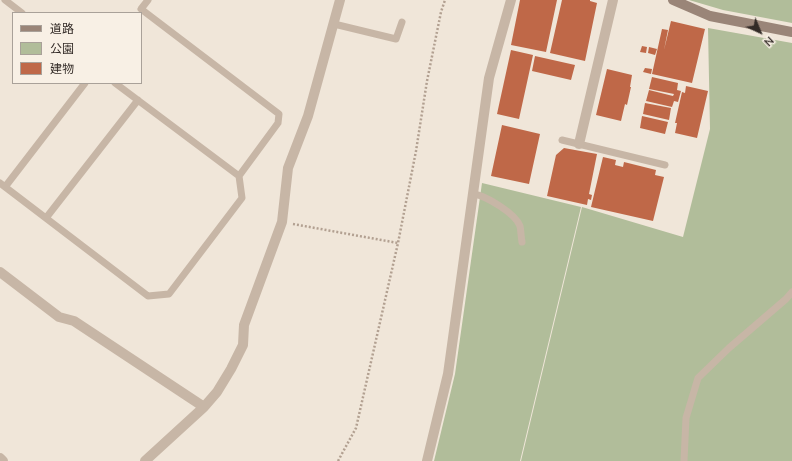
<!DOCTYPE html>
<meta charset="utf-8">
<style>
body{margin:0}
#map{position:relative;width:792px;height:461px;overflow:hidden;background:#f0e6d9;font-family:"Nunito Sans","Noto Sans JP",sans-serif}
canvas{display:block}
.legend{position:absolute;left:12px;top:12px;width:130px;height:72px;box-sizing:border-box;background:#f8f0e5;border:1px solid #a9a199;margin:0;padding:5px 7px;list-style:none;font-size:12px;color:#332b27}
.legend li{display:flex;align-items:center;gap:8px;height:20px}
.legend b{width:20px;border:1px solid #a9a199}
.north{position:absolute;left:740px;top:12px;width:40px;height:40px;-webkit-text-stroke:3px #f8f0e5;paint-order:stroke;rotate:136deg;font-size:11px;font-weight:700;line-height:16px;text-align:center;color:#332b27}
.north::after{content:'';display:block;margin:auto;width:14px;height:18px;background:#332b27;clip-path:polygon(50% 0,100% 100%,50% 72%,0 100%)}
</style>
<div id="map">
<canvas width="792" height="461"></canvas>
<ul class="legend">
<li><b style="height:5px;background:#9a8578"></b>道路</li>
<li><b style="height:11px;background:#b1bd9a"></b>公園</li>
<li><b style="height:11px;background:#bf6848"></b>建物</li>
</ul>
<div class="north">N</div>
</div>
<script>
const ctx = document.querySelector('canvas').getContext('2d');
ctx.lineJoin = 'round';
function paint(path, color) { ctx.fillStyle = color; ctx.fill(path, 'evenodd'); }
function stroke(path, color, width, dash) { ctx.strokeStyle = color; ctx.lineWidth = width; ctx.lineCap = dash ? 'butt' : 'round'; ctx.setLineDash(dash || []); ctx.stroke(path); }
const green = new Path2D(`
 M689 0H792V23L723 10Z
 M708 28 792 43V461H521L582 207 683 237 710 129Z
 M482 183 581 207 520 461H434L455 374Z`);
const building = new Path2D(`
 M520 0H557L546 52 511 45Z
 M562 0H590V1L597 3 585 61 550 53Z
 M671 21 705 29 692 83 652 74 662 29 668 30 664 50Z
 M642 46 647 47 646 53 640 52Z
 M649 47 657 49 655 55 648 53Z
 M511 50 533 55 519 119 497 114Z
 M535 56 575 65 571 80 532 71Z
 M645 68 652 69 651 74 643 72Z
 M607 69 632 75 630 87H631L627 105 625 104 621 121 596 115Z
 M652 77 678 83 677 90 681 91 678 102 674 101 672 107 646 101 649 90 673 96 674 94 649 89Z
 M686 86 708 91 697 138 675 133 677 123H675L682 92 685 93Z
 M645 103 671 108 669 120 643 114Z
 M642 116 668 122 665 134 640 128Z
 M502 125 540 134 529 184 491 176Z
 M564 148 597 154 589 194 592 195 591 200 588 199 587 205 547 196 556 155Z
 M603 157 616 160 615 165 623 167 624 162 656 170 655 175 664 177 653 221 591 207Z`);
const path = new Path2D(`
 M293 224 398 243
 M338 461 356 428 398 243 416 151 427 81 441 12 445 0`);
const lane = new Path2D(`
 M5 0 22 13
 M334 24 396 39 402 22
 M115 83 239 176
 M562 140 665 165
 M0 183 148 296 169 294 242 198 239 176 278 123 279 114 141 9 148 0
 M5 187 85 83
 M474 194C486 196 515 213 520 226 521 231 521 237 522 242
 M46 218 138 100
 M684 461 686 418 698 378 729 348 786 299 792 292`);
const street = new Path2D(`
 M579 144 613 0
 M0 272 59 317 74 321 204 407
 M0 458 3 461
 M145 461 204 407 217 392 231 369 243 345 244 325 282 222 288 168 308 116 340 0
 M427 461 448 374 489 78 511 0`);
const secondary = new Path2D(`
 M673 0 710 16 792 32`);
paint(green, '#b1bd9a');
paint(building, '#bf6848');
stroke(path, '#b2a091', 2.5, [2, 2]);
stroke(lane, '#c7b6a6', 7);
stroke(street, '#c7b6a6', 10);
stroke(secondary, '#9a8578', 10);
</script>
